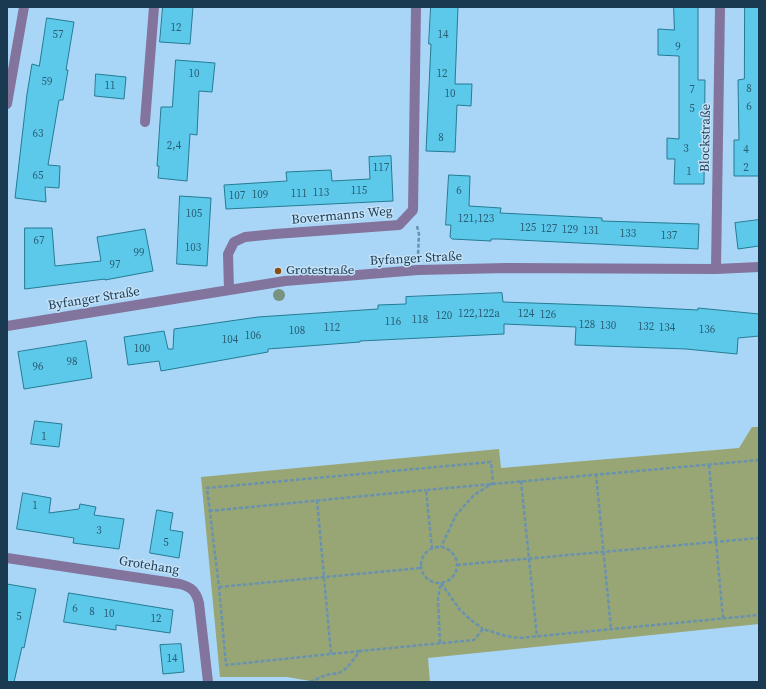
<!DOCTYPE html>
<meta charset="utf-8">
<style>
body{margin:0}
#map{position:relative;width:766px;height:689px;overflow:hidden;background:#a9d6f7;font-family:"Source Serif 4",serif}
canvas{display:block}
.frame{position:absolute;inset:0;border:8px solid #193a50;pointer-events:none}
</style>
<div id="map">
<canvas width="766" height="689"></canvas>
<div class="frame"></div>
</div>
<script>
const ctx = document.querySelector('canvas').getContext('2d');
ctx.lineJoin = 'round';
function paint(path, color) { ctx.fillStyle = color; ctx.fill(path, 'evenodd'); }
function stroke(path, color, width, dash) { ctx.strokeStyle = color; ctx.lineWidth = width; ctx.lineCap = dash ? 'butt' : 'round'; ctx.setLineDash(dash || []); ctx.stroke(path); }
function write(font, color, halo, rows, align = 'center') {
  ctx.font = font + ' "Source Serif 4",serif'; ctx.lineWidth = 3; ctx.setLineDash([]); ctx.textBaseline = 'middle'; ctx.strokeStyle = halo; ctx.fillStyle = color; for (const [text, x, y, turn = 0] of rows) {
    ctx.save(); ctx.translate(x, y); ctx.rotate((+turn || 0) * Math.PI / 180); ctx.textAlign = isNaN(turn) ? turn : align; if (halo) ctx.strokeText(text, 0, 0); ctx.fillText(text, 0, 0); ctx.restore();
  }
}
const green = new Path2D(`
 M752 427H759V624L428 658 430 682H316L287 677H220L201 477 499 449 501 468 739 448Z`);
const building = new Path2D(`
 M163 7H193L190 44 160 42Z
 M431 7H458L455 84H472L471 106 457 105 455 152 426 151 431 44H429Z
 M674 7H698V80H705L704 184H674L675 159H667V138L679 139V56L658 55V29L674 30Z
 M745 7H759V176H734V140H739L738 80 744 79Z
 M47 18 74 22 66 70H68L63 100H59L48 165 60 166 59 188 45 187 46 202 15 198 27 94 32 64 39 66Z
 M176 60 215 63 212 92 199 91 197 135 190 134 187 181 158 178 159 166H157L161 107H172Z
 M96 74 126 77 124 99 95 96Z
 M391 156 393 201 226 209 224 185 287 181 286 172 331 170 332 181 370 179 369 157Z
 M449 175 470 176 469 206 501 208 500 213 602 218V221L699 224 698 249 499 239H491V241L452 239 450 237 451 225H446Z
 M180 196 211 198 207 266 177 264Z
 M759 220V246L738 249 735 223Z
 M25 228H52L55 266 101 261 97 237 145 229 153 271 105 280V279L25 289Z
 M502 293 503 302 619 306 698 310V308L759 314V336L738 338 737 354 686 349 575 345 576 327 504 324V334L360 341V342L268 349V352L161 371 159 361 128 365 124 337 164 331 168 349H173L174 329 258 317 378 309V305L406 304V297Z
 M86 341 92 378 24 389 18 352Z
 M35 421 62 424 59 447 31 444Z
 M23 493 51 498 49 513 79 509 80 504 96 507 94 515 124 519 119 549 73 543 74 538 17 529Z
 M157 510 173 513 170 530 183 532 179 558 150 553Z
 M7 584 36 589 24 648 22 647 14 682H7Z
 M69 593 173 610 170 633 116 625V630L64 622Z
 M181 644 184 672 163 674 160 645Z`);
const path = new Path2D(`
 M417 226 419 234 418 255
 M709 465 723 618
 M596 474 611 629
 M521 481 537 637
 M317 500 331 654
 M209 511 426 490
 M421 565a18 18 0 1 1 36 0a18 18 0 1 1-36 0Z
 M432 549 426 490 759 460
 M457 565 759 538
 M441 583 460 610 471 620 483 629
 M219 587 421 568
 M440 643 438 598 441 583
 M360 651 226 665 219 587 207 488 491 462 493 483 474 495 456 515 441 547
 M310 682 326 675 339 673 347 668 360 651 474 640 483 629 506 636 519 638 759 615`);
const minor = new Path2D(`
 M7 104 24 7
 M145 122 154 7
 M716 269 720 7
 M229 290 228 254 234 242 245 237 275 234 399 225 413 210 416 7
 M7 326 285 281 418 270 507 268 716 269 759 267
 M7 558 180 584C191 587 196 591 199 603L208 682`);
const trees = [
 [279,295]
];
const markers = [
 [278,271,4,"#8b4f0e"]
];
const numberNames = [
 ["12",176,28],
 ["57",58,35],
 ["14",443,35],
 ["9",678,47],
 ["10",194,74],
 ["12",442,74],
 ["59",47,82],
 ["11",110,86],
 ["8",749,89],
 ["7",692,90],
 ["10",450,94],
 ["6",749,107],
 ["5",692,109],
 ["63",38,134],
 ["8",441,138],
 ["2,4",174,146],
 ["3",686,149],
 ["4",746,150],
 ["117",381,168],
 ["2",746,168],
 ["1",689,172],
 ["65",38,176],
 ["115",359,191],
 ["6",459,191],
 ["113",321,193],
 ["111",299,194],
 ["109",260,195],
 ["107",237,196],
 ["105",194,214],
 ["121,123",476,219],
 ["125",528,228],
 ["127",549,229],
 ["129",570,230],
 ["131",591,231],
 ["133",628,234],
 ["137",669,236],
 ["67",39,241],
 ["103",193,248],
 ["99",139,253],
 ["97",115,265],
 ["122,122a",479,314],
 ["124",526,314],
 ["126",548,315],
 ["120",444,316],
 ["118",420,320],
 ["116",393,322],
 ["128",587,325],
 ["130",608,326],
 ["132",646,327],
 ["112",332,328],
 ["134",667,328],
 ["136",707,330],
 ["108",297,331],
 ["106",253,336],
 ["104",230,340],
 ["100",142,349],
 ["98",72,362],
 ["96",38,367],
 ["1",44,437],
 ["1",35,506],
 ["3",99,531],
 ["5",166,543],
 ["6",75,609],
 ["8",92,612],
 ["10",109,614],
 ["5",19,617],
 ["12",156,619],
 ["14",172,659]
];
const streetNames = [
 ["Blockstraße",706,138,-89],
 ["Bovermanns Weg",342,216,-5],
 ["Byfanger Straße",416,259,-3],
 ["Byfanger Straße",94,299,-9],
 ["Grotehang",149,566,9]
];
const poiNames = [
 ["Grotestraße",286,271]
];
paint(green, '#98a675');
paint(building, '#5cc9ea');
stroke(building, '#247b93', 1);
stroke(path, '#6a92ae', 2.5, [4, 2]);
stroke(minor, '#82749d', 10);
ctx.fillStyle = '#78937f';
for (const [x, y] of trees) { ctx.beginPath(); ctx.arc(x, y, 6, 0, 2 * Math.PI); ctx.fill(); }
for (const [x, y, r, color] of markers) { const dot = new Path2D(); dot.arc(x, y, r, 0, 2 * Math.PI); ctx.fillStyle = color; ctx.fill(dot); stroke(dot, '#c4e1f7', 1.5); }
write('11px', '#2a5e76', null, numberNames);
write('13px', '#193a50', '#c4e1f7', streetNames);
write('13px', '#193a50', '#c4e1f7', poiNames, 'left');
</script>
